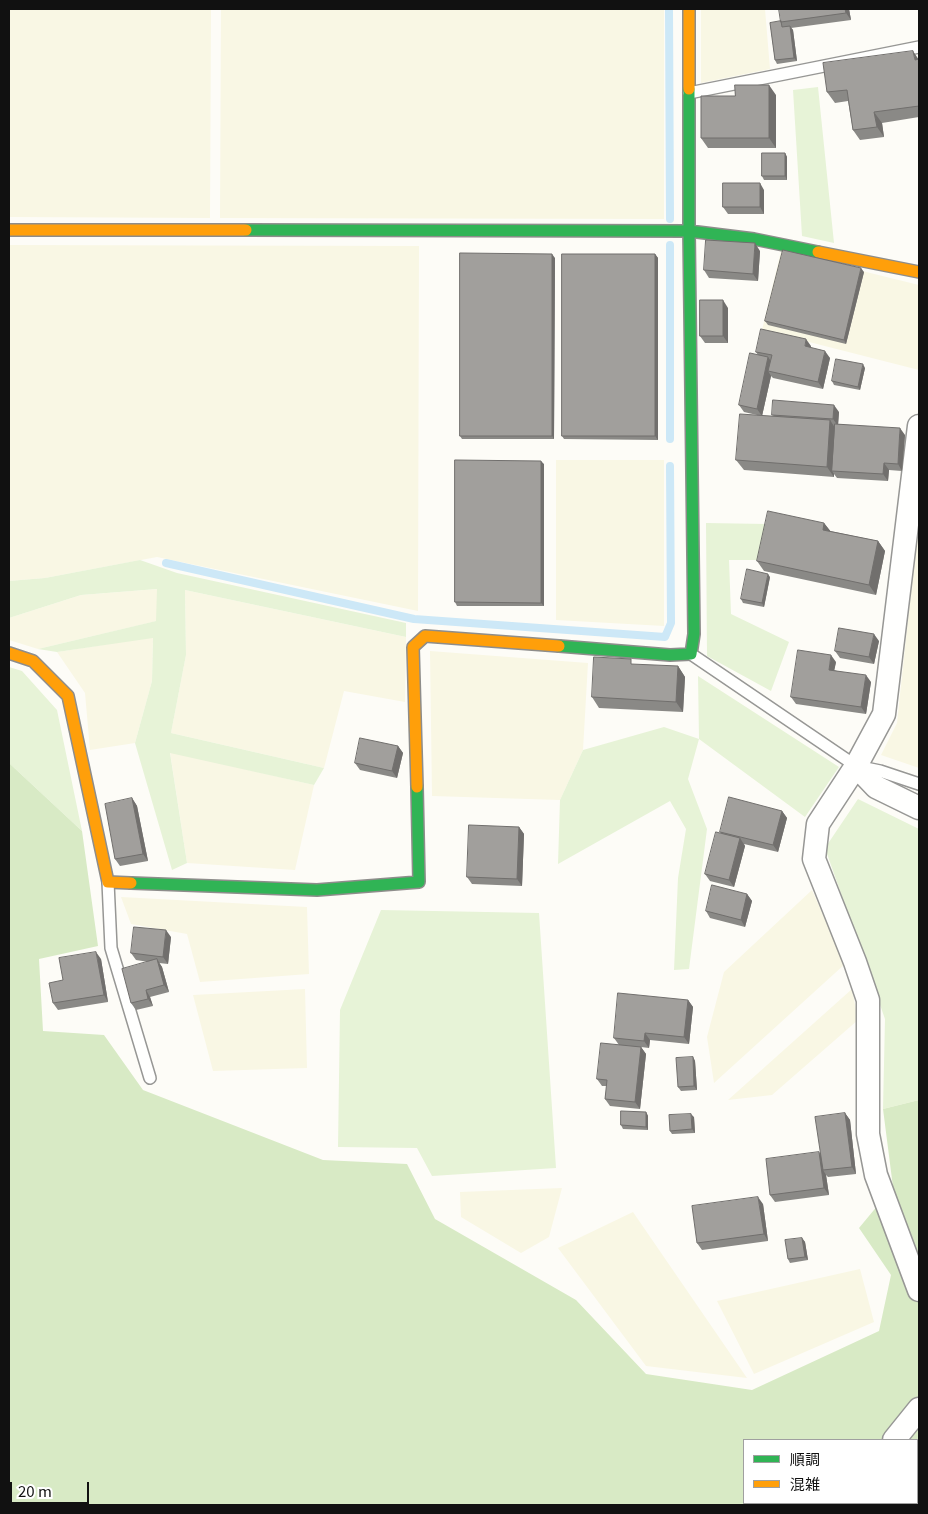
<!DOCTYPE html>
<meta charset="utf-8">
<style>
body{margin:0}
#map{position:relative;width:928px;height:1514px;overflow:hidden;background:#fdfcf7;font-family:Georgia,"Noto Sans JP",serif}
canvas{display:block}
.frame{position:absolute;inset:0;border:10px solid #111;pointer-events:none}
.legend{position:absolute;left:743px;top:1439px;width:175px;height:65px;box-sizing:border-box;background:#fff;border:1px solid #a0a0a0;margin:0;padding:6px 9px;list-style:none;font-size:15px;color:#111}
.legend li{display:flex;align-items:center;gap:10px;height:25px}
.legend b{width:25px;border:1px solid #a0a0a0}
.scale{position:absolute;left:10px;top:1482px;width:79px;height:22px;box-sizing:border-box;border:2px solid #111;border-top:0;padding-left:6px;font-size:15px;line-height:18px;white-space:nowrap;color:#111;-webkit-text-stroke:4px #fff;paint-order:stroke}
</style>
<div id="map">
<canvas width="928" height="1514"></canvas>
<div class="frame"></div>
<ul class="legend">
<li><b style="height:6px;background:#30b455"></b>順調</li>
<li><b style="height:6px;background:#ff9f0a"></b>混雑</li>
</ul>
<div class="scale">20 m</div>
</div>
<script>
const ctx = document.querySelector('canvas').getContext('2d');
ctx.lineJoin = 'round';
function paint(path, color) { ctx.fillStyle = color; ctx.fill(path, 'evenodd'); }
function stroke(path, color, width, dash) { ctx.strokeStyle = color; ctx.lineWidth = width; ctx.lineCap = dash ? 'butt' : 'round'; ctx.setLineDash(dash || []); ctx.stroke(path); }
const farmland = new Path2D(`
 M9 9H211L210 218 9 217Z
 M221 9H664V219L220 218Z
 M701 9H765L770 69 701 83Z
 M9 245 419 246 418 611 157 557 45 578 9 581Z
 M781 251 919 285V370L762 330Z
 M556 460H664V626L556 620Z
 M919 516V768L881 755 897 723Z
 M157 589V621L38 649 9 640V618L81 595Z
 M185 590 406 637 405 702 344 691 324 768 171 733 186 655Z
 M153 637 152 681 135 743 90 750 85 693 57 652Z
 M430 651 588 663 583 750 560 800 432 796Z
 M170 752 314 785 295 870 187 863Z
 M812 890 845 964 714 1083 707 1037 724 972Z
 M121 897 307 907 309 974 200 982 187 934 131 924Z
 M305 989 307 1068 213 1071 193 995Z
 M852 989 858 1020 772 1095 728 1100Z
 M562 1188 549 1237 521 1253 461 1217 460 1192Z
 M633 1212 747 1378 646 1366 558 1248Z
 M860 1269 874 1322 754 1374 717 1301Z`);
const green = new Path2D(`
 M818 87 834 243 802 236 793 90Z
 M706 523 767 524 758 560H729L731 614 789 642 771 691 707 656Z
 M140 560 177 573 406 623V637L185 590 186 655 171 733 324 768 314 785 170 753 187 863 172 870 135 743 152 681 153 638 57 652 38 649 156 621 157 589 81 595 9 618V581L45 578Z
 M9 667 22 671 57 710 82 831 9 763Z
 M698 676 839 767 805 817 699 739 688 779 707 829 689 969 674 970 678 878 686 829 670 801 558 864 560 800 583 750 664 727 699 739Z
 M858 799 919 829V1100L883 1109 885 1019 825 848Z
 M381 910 539 913 556 1168 432 1176 417 1148 338 1147 340 1010Z`);
const forest = new Path2D(`
 M9 763 82 831 98 946 39 959 43 1031 104 1035 143 1090 323 1160 407 1164 435 1219 576 1300 646 1374 752 1390 879 1331 891 1275 859 1228 893 1187 883 1109 919 1100V1505H9ZM744 1440H917V1503H744Z`);
const stream = new Path2D(`
 M669 9 670 219
 M670 245V439
 M166 563 414 619 665 637 671 623 670 466`);
const lane = new Path2D(`
 M689 93 919 47
 M691 654 856 766 880 771 919 784
 M108 882 111 948 150 1078`);
const street = new Path2D(`
 M919 426 884 714 856 766 818 824 814 859 855 962 868 1000V1134L876 1175 919 1290
 M856 766 876 787 919 808
 M894 1440 919 1409
 M857 1505 858 1503`);
const fast = new Path2D(`
 M246 230 689 231 754 239 818 252
 M559 646 670 655 691 654 694 634 689 231V89
 M131 883 317 890 419 882 417 787`);
const slow = new Path2D(`
 M689 9V89
 M9 230H246
 M818 252 919 272
 M9 653 33 661 68 696 108 882 131 883
 M417 787 413 647 425 636 559 646`);
const wall = new Path2D(`
 M849 9 851 20 791 28 793 30 797 61 777 64 775 60 770 23Z
 M919 59V117L882 123 884 137 860 140 853 130 848 101 835 103 827 92Z
 M776 95V148H708L701 138 735 96Z
 M785 153 787 157V180H764L762 176Z
 M764 190V214H728L723 207Z
 M760 251 758 281 709 278 704 270Z
 M655 254 658 258V440L564 439 562 436Z
 M555 258 554 439H462L460 436Z
 M864 272 846 344 768 325 765 321Z
 M728 308V343H705L700 336Z
 M811 346V348L830 358 823 389 773 378 771 376 762 416H774L772 415 839 412 838 424 905 435 902 471 889 470 888 481 837 478 834 474V477L744 470 736 460 757 415 744 412 739 405 758 355 756 352Z
 M865 368 860 390 834 385 832 381Z
 M544 464V606H457L455 602Z
 M824 523 830 531 878 541 885 551 876 595 764 571 757 561Z
 M770 577 764 607 743 603 741 599Z
 M879 641 874 664 840 658 835 651Z
 M836 662 834 670 871 682 866 714 796 704 791 697Z
 M678 666 685 677 683 712 599 708 592 697Z
 M398 746 403 753 397 778 360 770 355 763Z
 M132 798 137 806 148 861 120 866 115 859Z
 M782 811 787 818 778 852 744 844 745 846 734 887 710 881 705 874 722 834 720 832Z
 M519 827 524 834 522 886 472 884 467 877Z
 M747 894 752 901 745 927 710 918 706 911Z
 M171 937 168 964 159 963 162 967 169 992 150 997 153 1006 136 1010 131 1003 149 962 136 960 131 953Z
 M101 959 108 1002 58 1010 53 1003 63 980Z
 M688 1000 693 1007 689 1044 650 1040 649 1048 641 1047 646 1054 640 1109 610 1106 605 1099 607 1086H602L597 1079 619 1045 614 1038Z
 M693 1057 695 1061 697 1090 681 1091 678 1087Z
 M646 1112 648 1116V1130L623 1129 621 1125Z
 M845 1113 850 1120 856 1174 828 1177 826 1175 829 1195 775 1202 770 1195 820 1154Z
 M694 1117 695 1133 672 1134 670 1131Z
 M763 1204 768 1241 702 1250 697 1243Z
 M802 1238 805 1242 808 1260 790 1263 788 1259Z`);
const shadedWall = new Path2D(`
 M845 9H849L851 20 846 13Z
 M790 26 793 30 797 61 794 58Z
 M913 51 919 60H915Z
 M769 85 776 95V148L769 138Z
 M874 112 882 123 884 137 877 127Z
 M785 153 787 157V180L785 176Z
 M760 183 764 190V214L760 207Z
 M755 243 760 251 758 281 753 274Z
 M552 254 555 258 554 439 552 436Z
 M655 254 658 258V440L655 436Z
 M861 268 864 272 846 344 844 340Z
 M723 300 728 308V343L723 336Z
 M806 339 811 346 810 353 805 346Z
 M825 351 830 358 823 389 818 382Z
 M768 357 773 364 768 371 771 376 762 416 757 409Z
 M863 364 865 368 860 390 858 387Z
 M834 405 839 412 838 426 833 419Z
 M830 420 837 431 832 471 834 474V477L827 467Z
 M900 428 905 435 902 471 898 464Z
 M541 461 544 464V606L541 603Z
 M884 463 889 470 888 481 883 474Z
 M824 523 832 533 823 530Z
 M878 541 885 551 876 595 869 585Z
 M768 574 770 577 764 607 762 603Z
 M874 634 879 641 874 664 869 657Z
 M831 655 836 662 833 677 829 670Z
 M678 666 685 677 683 712 676 702Z
 M866 675 871 682 866 714 861 707Z
 M398 746 403 753 397 778 392 771Z
 M132 798 137 806 148 861 143 854Z
 M782 811 787 818 778 852 773 845Z
 M519 827 524 834 522 886 517 879Z
 M740 838 745 846 734 887 729 880Z
 M747 894 752 901 745 927 741 920Z
 M166 930 171 937 168 964 163 957Z
 M96 952 101 959 108 1002 104 995Z
 M157 959 162 967 169 992 164 985Z
 M146 990 150 997 153 1006 148 999Z
 M688 1000 693 1007 689 1044 684 1037Z
 M645 1033 650 1040 649 1048 644 1041Z
 M641 1047 646 1054 640 1109 635 1102Z
 M693 1057 695 1061 697 1090 694 1086Z
 M646 1112 648 1116V1130L646 1127Z
 M845 1113 850 1120 856 1174 852 1167Z
 M691 1114 694 1117 695 1133 692 1129Z
 M819 1152 824 1159 823 1170 826 1175 829 1195 824 1188Z
 M758 1197 763 1204 768 1241 764 1234Z
 M802 1238 805 1242 808 1260 805 1257Z`);
const building = new Path2D(`
 M779 9H845L846 13 781 22Z
 M781 21 782 27 790 26 794 58 775 60 770 23Z
 M913 51 915 60 919 59V106L874 112 877 127 853 130 847 90 827 92 823 63Z
 M735 85H769V138H701V96H735Z
 M762 153H785V176H762Z
 M723 183H760V207H723Z
 M706 240 755 243 753 274 704 270Z
 M783 250 861 268 844 340 765 321Z
 M460 253 552 254V436H460Z
 M562 254H655V436H562Z
 M700 300H723V336H700Z
 M761 329 806 339 805 346 825 351 818 382 768 371 772 355 756 352Z
 M750 353 768 357 757 409 739 405Z
 M836 359 863 364 858 387 832 381Z
 M773 400 834 405 833 419 772 415Z
 M740 414 830 420 827 467 736 460Z
 M835 424 900 428 898 464 884 463 883 474 832 471Z
 M455 460 541 461V603L455 602Z
 M768 511 824 523 823 530 878 541 869 585 757 561Z
 M747 569 768 574 762 603 741 599Z
 M839 628 874 634 869 657 835 651Z
 M798 650 831 655 829 670 866 675 861 707 791 697Z
 M594 657 631 659V664L678 666 676 702 592 697Z
 M360 738 398 746 392 771 355 763Z
 M729 797 782 811 773 845 720 832Z
 M132 798 143 854 115 859 105 804Z
 M469 825 519 827 517 879 467 877Z
 M716 832 740 838 729 880 705 874Z
 M712 885 747 894 741 920 706 911Z
 M134 927 166 930 163 957 131 953Z
 M96 952 104 995 53 1003 49 983 63 980 59 958Z
 M157 959 164 985 146 990 148 999 131 1003 122 969Z
 M618 993 688 1000 684 1037 645 1033 644 1041 614 1038Z
 M601 1043 641 1047 635 1102 605 1099 607 1080 597 1079Z
 M693 1057 694 1086 678 1087 676 1058Z
 M621 1111 646 1112V1127L621 1125Z
 M845 1113 852 1167 823 1170 815 1117Z
 M691 1114 692 1129 670 1131 669 1115Z
 M819 1152 824 1188 770 1195 766 1159Z
 M758 1197 764 1234 697 1243 692 1206Z
 M802 1238 805 1257 788 1259 785 1240Z`);
paint(farmland, '#f9f7e4');
paint(green, '#e7f3d7');
paint(forest, '#d8eac5');
stroke(stream, '#cde8f7', 8);
stroke(lane, '#979795', 14);
stroke(street, '#979795', 25);
stroke(fast, '#8e8d8b', 14);
stroke(slow, '#8e8d8b', 14);
stroke(lane, '#fffffe', 11);
stroke(street, '#fffffe', 22);
stroke(fast, '#30b455', 11);
stroke(slow, '#ff9f0a', 11);
paint(wall, '#8a8986');
paint(shadedWall, '#716f6d');
paint(building, '#a19f9c');
stroke(building, '#716f6d', 1);
</script>
